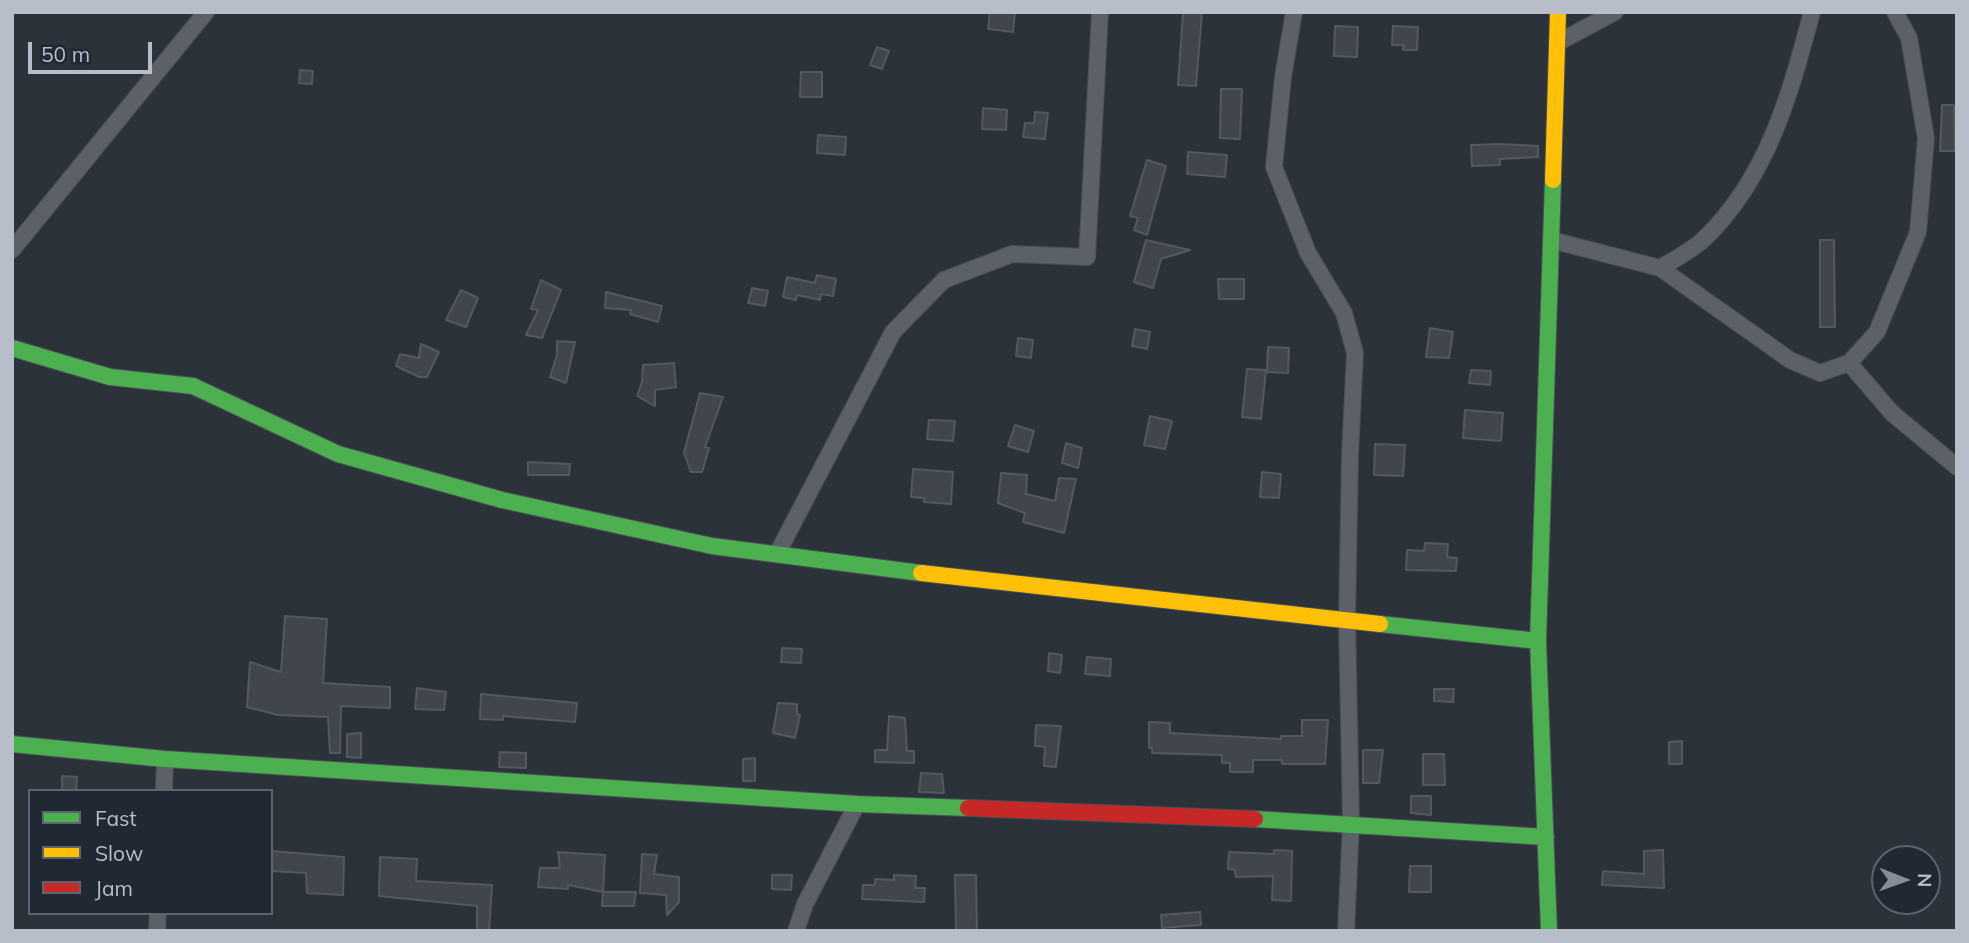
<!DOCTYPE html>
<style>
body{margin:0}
#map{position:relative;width:1969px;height:943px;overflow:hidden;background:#2c3239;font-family:Mulish,sans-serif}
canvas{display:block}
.frame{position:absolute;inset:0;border:14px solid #b7bec9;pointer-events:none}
.legend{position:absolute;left:28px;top:789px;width:245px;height:126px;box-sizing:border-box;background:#202833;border:2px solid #5c646f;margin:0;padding:9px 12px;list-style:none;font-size:21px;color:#b7bec9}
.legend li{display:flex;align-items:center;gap:14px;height:35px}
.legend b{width:35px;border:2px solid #5c646f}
.north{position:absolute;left:1871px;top:845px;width:70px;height:70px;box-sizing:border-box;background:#202833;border:2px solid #5c646f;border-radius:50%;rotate:91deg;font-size:19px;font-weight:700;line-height:28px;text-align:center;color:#b7bec9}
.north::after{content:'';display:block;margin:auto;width:24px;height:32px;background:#868d97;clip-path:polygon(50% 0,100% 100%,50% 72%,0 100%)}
.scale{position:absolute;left:28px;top:42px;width:124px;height:32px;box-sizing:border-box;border:4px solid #b7bec9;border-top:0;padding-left:9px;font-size:21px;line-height:24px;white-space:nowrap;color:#b7bec9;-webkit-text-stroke:5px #202833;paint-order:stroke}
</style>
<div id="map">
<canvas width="1969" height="943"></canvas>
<div class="frame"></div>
<ul class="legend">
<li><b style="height:9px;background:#4caf50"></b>Fast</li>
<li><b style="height:9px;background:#ffc107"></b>Slow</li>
<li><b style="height:9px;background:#c62828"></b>Jam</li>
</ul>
<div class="north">N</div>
<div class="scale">50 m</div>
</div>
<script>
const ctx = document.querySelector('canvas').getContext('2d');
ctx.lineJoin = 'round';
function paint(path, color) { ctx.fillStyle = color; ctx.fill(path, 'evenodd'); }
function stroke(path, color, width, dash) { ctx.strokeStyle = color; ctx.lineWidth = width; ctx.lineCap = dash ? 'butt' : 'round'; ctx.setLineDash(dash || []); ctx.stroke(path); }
const building = new Path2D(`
 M990 12H1015L1013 32 988 29Z
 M1183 12H1202L1196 86 1178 85Z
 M1335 26 1358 27 1357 57 1334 56Z
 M1393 26 1418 27 1417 50H1403L1404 45H1392Z
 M877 47 889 51 882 69 870 65Z
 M300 70 313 71 312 84 299 83Z
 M801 72H822V97H800Z
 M1221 89H1242L1240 139 1220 138Z
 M1942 105H1954L1955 151H1940Z
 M983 108 1007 110 1006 130 982 129Z
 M1035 112 1048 113 1045 139 1023 137 1025 123H1034Z
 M818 135 846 137 845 155 817 153Z
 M1500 144 1538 146V157L1500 159V165L1472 166 1471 145Z
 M1188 152 1227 155 1225 177 1187 174Z
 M1147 160 1166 166 1147 235 1134 230 1138 218 1130 216Z
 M1146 240 1190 250 1161 259 1153 288 1134 282Z
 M1820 240H1834L1835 327H1820Z
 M817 275 836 279 833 296 821 294 820 300 797 295 796 300 783 297 787 277 815 283Z
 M1218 279H1244V299H1219Z
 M541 280 561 290 542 338 526 335 538 310 531 309Z
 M752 288 768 291 765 306 748 303Z
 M461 290 478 298 466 327 446 320Z
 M606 292 662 306 658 322 630 314 631 310 605 308Z
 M1430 328 1453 332 1449 358 1426 357Z
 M1135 329 1150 332 1147 349 1132 346Z
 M1018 338 1033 340 1031 358 1016 356Z
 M557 341 575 342 566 383 550 377 557 355Z
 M421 344 439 352 427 377H419L396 366 400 354 419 358Z
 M1268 347 1289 348 1288 373 1267 372Z
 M674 363 676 387 655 390V406L637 396 642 382 643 365Z
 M1247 369 1266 370 1261 419 1242 417Z
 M1471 370 1491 371 1490 385 1469 383Z
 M700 393 723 397 705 447 709 448 702 472H691L684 453Z
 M1465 410 1503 413 1501 441 1463 438Z
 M1150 416 1172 421 1165 449 1144 445Z
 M929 420 955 421 953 441 927 439Z
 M1015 425 1034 431 1028 452 1008 446Z
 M1066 443 1082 448 1078 468 1062 463Z
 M1375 444 1405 445 1403 476 1374 475Z
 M528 462 570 464 569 475H528Z
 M913 469 953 472 951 504 924 502V498L911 497Z
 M1262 472 1281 474 1279 498 1260 497Z
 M1001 473 1027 475 1026 494 1055 501 1059 478 1076 479 1064 533 1023 522 1025 513 998 503Z
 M1425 543 1448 544 1447 557 1457 558 1456 571 1406 570 1407 550 1424 551Z
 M285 616 327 619 323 683 390 687V708L341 706 340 753H330L328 717 278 715 247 707 250 662 281 672Z
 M782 648 802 649 801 663 781 662Z
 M1049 653 1062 655 1060 673 1048 671Z
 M1087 657 1111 659 1110 676 1085 674Z
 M417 688 446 692 444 710 415 709Z
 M1434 689H1454L1453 702 1434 701Z
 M481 694 577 703 575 722 503 716V720L480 719Z
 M778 703 797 704V714L800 715 795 738 773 733Z
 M889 716 905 718 907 751H914V763L875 762V750H887Z
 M1302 720H1328L1325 764H1282V760H1253V772H1230V763H1222V755L1152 753V748H1149V722L1170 723V733L1281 739V736H1302Z
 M1036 725 1061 726 1056 767 1044 766 1045 747 1035 746Z
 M361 733V758L347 757V734Z
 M1682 741V764H1669V742Z
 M1363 750H1383L1379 783H1363Z
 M500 752 526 753V768L499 767Z
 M1423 754H1444L1445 785H1423Z
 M755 758V781H743V759Z
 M921 773 942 774 944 793 919 792Z
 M62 776 77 777 76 791H62Z
 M1411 796H1431V815L1411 813Z
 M1274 850 1292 851 1291 901 1272 900 1273 876 1236 877 1235 870 1228 869 1229 852 1274 854Z
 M1663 850 1664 888 1602 885 1603 871 1644 874V851Z
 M271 851 344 857 343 895 307 893 306 873 271 871Z
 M558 852 605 855 603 892 568 885V889L538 887 540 868H560Z
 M642 854 657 855 654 874 679 877V902L667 915 666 895 640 893Z
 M380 857 417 859 416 881 492 885 489 931H477V906L379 896Z
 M1410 866H1431V892H1409Z
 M772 875H792L791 890 772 889Z
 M894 875 916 876 915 888H925L924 902 862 899 863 885H875V879L894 880Z
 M955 875H976L977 931H956Z
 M603 892H636L634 906H602Z
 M1200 912 1201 925 1162 928 1161 915Z`);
const street = new Path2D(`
 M1294 12 1283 77 1274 167 1308 253 1344 313 1355 353 1350 454 1347 620 1351 823 1346 931
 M1557 43 1615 12
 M1551 240 1660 268C1675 259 1693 250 1705 238 1768 177 1790 94 1812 12
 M12 250 206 12
 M1660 268 1790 360 1820 373 1849 363 1877 332 1918 232 1926 138 1909 38 1895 12
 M1849 363 1892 413 1957 467
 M777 554 893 332 944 280 1012 254 1087 257 1100 12
 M164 791 165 759
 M157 931 158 913
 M796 931 805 904 857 804`);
const fast = new Path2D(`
 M12 348 110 377 193 386 338 454 502 500 712 546 921 573
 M1380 624 1538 641
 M12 744 165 759 857 804 968 808
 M1255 819 1546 837
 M1549 931 1538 641 1553 180`);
const slow = new Path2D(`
 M1553 180 1558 12
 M921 573 1380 624`);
const jam = new Path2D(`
 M968 808 1255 819`);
paint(building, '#41464c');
stroke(building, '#545961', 2);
stroke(street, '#4a4e54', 18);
stroke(fast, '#4a4e54', 18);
stroke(slow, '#4a4e54', 18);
stroke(jam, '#4a4e54', 18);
stroke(street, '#5c6067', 16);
stroke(fast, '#4caf50', 16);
stroke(slow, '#ffc107', 16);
stroke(jam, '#c62828', 16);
</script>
